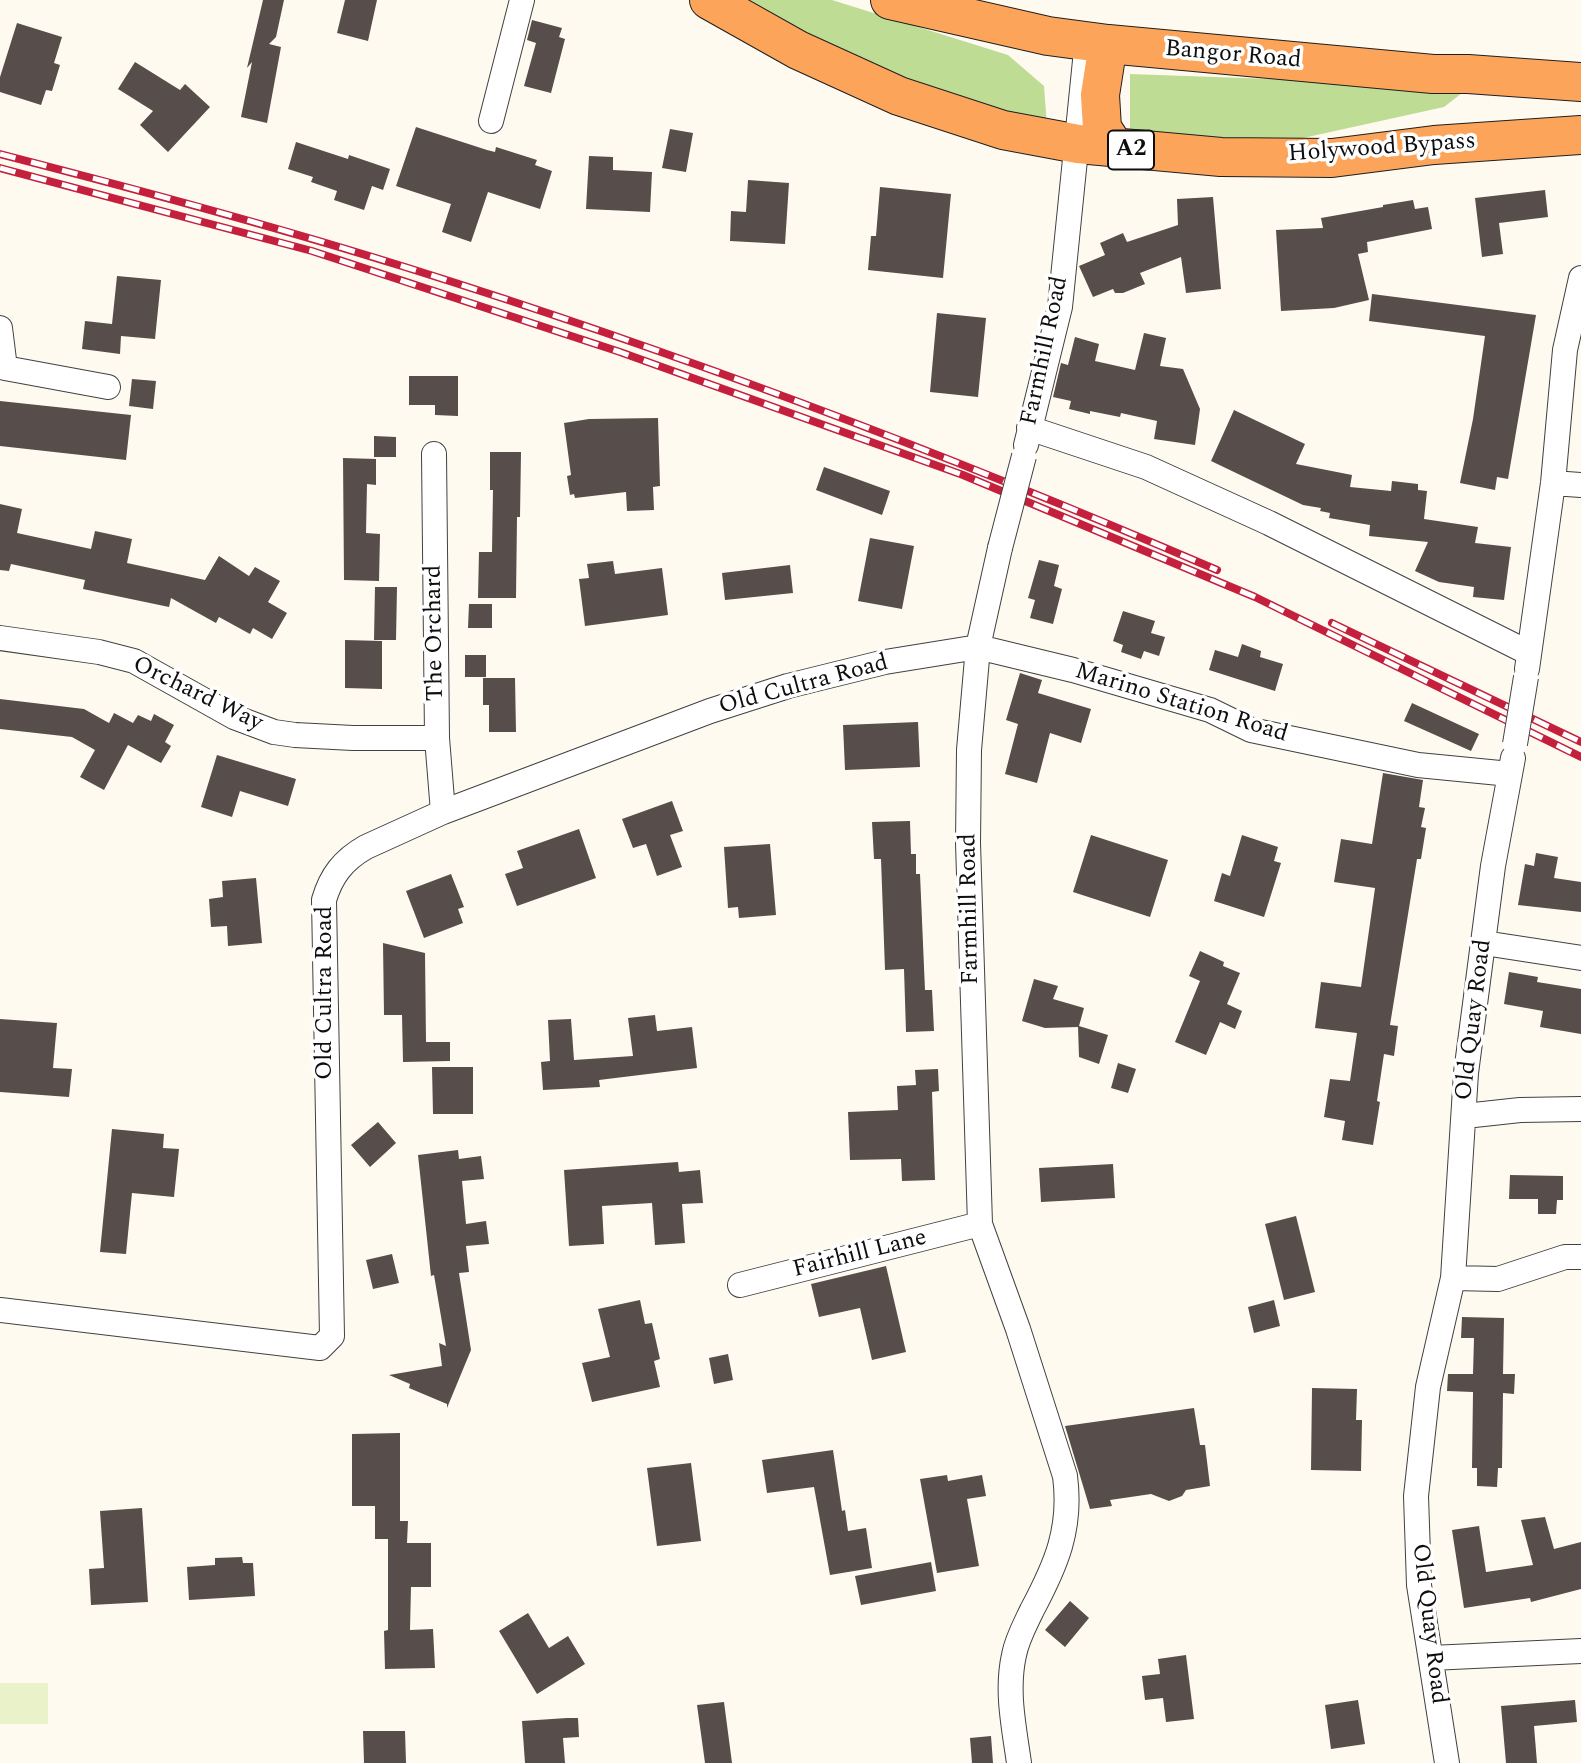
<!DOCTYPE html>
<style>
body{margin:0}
canvas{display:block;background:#fffaef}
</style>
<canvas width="1581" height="1763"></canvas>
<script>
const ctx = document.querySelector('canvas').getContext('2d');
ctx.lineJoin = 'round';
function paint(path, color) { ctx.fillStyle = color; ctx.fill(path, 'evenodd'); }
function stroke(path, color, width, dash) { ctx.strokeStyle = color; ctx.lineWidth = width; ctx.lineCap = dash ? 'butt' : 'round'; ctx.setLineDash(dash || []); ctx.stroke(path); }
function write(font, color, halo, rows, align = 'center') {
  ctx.font = font + ' Spectral,serif'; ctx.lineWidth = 7; ctx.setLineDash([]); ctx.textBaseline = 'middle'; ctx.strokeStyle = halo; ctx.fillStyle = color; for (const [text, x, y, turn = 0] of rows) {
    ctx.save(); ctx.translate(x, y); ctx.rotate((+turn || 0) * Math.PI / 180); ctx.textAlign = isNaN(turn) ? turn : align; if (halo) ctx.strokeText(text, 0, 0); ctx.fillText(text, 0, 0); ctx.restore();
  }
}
const forest = new Path2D(`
 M745 0H832L1008 55 1044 86 1047 126 912 90Z
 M1130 74 1471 86 1444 107 1294 140 1130 141Z`);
const pitch = new Path2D(`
 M0 1683H48V1724H0Z`);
const building = new Path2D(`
 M263 0H284L276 37 269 44 281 47 267 123 241 117 252 62 247 68Z
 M345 0H377L368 41 337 33Z
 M532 20 562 28 559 37 565 39 551 93 524 86 536 43 527 40Z
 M17 23 62 37 54 63 60 65 52 91 46 90 41 105 0 92V77Z
 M135 62 180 90 185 84 210 107 168 152 140 125 153 111 118 89Z
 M416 127 487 150 495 152 496 147 537 160 535 165 552 171 540 209 488 192 471 242 442 232 451 204 396 186Z
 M670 129 693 133 686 172 662 168Z
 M296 142 348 159 349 155 390 169 383 190 372 186 364 210 334 200 337 191 311 182 313 177 288 169Z
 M589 156 613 157V170L652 172 650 212 586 209Z
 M748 180 789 183 785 244 730 241 731 211 746 212Z
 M880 187 951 194 943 278 868 270 871 236H876Z
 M1545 190 1548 217 1499 223 1503 254 1482 257 1475 198Z
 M1213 197 1221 289 1186 293 1181 257 1140 273 1145 284 1123 293H1115L1113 289 1093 297 1079 266 1105 255 1100 243 1123 233 1127 242 1178 225 1177 199Z
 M1413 200 1415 209 1428 207 1432 229 1367 242 1368 252 1358 254 1369 300 1334 308 1281 311 1276 230 1323 228 1321 218 1383 207V205Z
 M117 276 161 280 155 339 121 336 120 354 82 349 85 321 112 324Z
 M1372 294 1536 315 1508 479 1497 477 1495 490 1460 483 1473 419 1485 336 1369 321Z
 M937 313 986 318 978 397 930 392Z
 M1144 333 1166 338 1160 366 1183 369 1200 409 1195 445 1154 439 1157 421 1121 413 1120 417 1090 411V414L1069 409 1071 401 1053 397 1061 363 1068 365 1075 337 1099 344 1095 361 1135 370Z
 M409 376H458V416L435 415V405H409Z
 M132 379 156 381 153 409 129 406Z
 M0 401 131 415 126 460 0 446Z
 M1234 410 1305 444 1296 464 1352 475 1350 487 1391 491 1392 481 1418 484V490L1427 491 1424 519 1478 527 1475 543 1511 547 1504 600 1473 597 1474 587 1439 582 1415 571 1428 542 1369 536 1370 525 1329 518 1330 513 1320 511 1321 508 1303 505 1211 461Z
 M658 418 660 486 653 487 654 510 627 511 626 492 575 498 574 494 570 495 567 476 571 475 564 423 589 419Z
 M374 436 396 437V457H374Z
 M490 452H521L520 517H517L516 598H478L479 552H492L493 490H490Z
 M343 458 376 459V485L367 484 366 533 380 534 379 581 344 580Z
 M824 467 890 491 882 515 816 490Z
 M0 504 22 509 17 533 91 549 95 531 132 539 127 563 205 580 219 556 249 576 255 567 280 581 268 602 287 613 272 639 253 628 250 634 219 617 216 623 171 598 169 607 83 589 85 580 11 564 9 571 0 570Z
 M870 538 914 546 902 609 858 601Z
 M1039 560 1059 565 1054 586 1062 589 1053 624 1030 618 1035 600 1028 598Z
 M613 561 615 574 662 568 668 615 585 626 579 579 589 578 587 564Z
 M790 565 793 593 725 600 722 573Z
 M375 587H397L396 640H374Z
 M469 604H492V628H468Z
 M1123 611 1155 621 1151 633 1165 637 1159 656 1144 651 1141 659 1121 652 1123 645 1113 641Z
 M345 640 382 641V689L345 688Z
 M1242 644 1261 651 1260 657 1283 664 1275 691 1209 670 1215 650 1238 657Z
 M465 655H486V677H465Z
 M1020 673 1042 680 1038 693 1091 709 1081 743 1050 733 1037 783 1005 774 1018 724 1006 720Z
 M483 678H515L516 732H489V705H483Z
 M0 699 84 709 109 723 114 713 133 723 138 715 151 721 154 714 174 725 165 742 171 746 161 763 128 745 104 790 80 777 95 750 72 737 0 729Z
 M1412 703 1479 734 1471 751 1404 721Z
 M918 722 920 767 845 770 843 725Z
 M217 755 296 779 288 806 240 791 232 817 201 807Z
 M1383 773 1423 780 1419 807 1425 808 1421 827 1426 828 1421 859H1417L1390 1025 1398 1026 1394 1056 1384 1054 1377 1101 1380 1102 1373 1145 1342 1140 1345 1121 1324 1117 1330 1079 1350 1081 1357 1033 1315 1028 1321 982 1361 987 1375 888 1334 882 1341 839 1372 844Z
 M672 801 683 831 670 835 682 867 657 876 646 844 633 848 622 819Z
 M910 821 911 854H916V874H920L925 990H932L934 1031 906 1032 904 969 885 970 881 859H874L872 822Z
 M579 829 596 878 517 906 505 874 523 868 517 851Z
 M1091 835 1168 860 1150 917 1073 892Z
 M1242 835 1278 847 1274 861 1281 863 1264 917 1214 901 1222 873 1230 876Z
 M770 844 776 915 739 918 738 907 728 908 724 847Z
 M1536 853 1558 857 1554 878 1581 882V912L1518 905 1525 864 1534 866Z
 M451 874 464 907 458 909 463 923 424 938 406 891Z
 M256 878 262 943 228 946 227 926 211 927 209 899 223 897 222 881Z
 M383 943 425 953 426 1042H450V1061L403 1062 402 1015H384Z
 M1200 951 1224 962 1223 966 1240 973 1227 1004 1242 1011 1235 1029 1220 1022 1206 1055 1175 1042 1200 981 1189 976Z
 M1509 972 1538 977 1537 982 1581 989V1034L1540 1027 1543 1011 1504 1004Z
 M1034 979 1058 986 1053 999 1084 1008 1079 1026 1108 1035 1099 1064 1079 1057 1078 1027 1045 1028 1022 1021Z
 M655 1015 657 1031 692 1027 697 1068 599 1080 600 1087 543 1090 541 1062 550 1061 548 1020 571 1019 574 1060 633 1056 628 1018Z
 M0 1019 57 1023 53 1068 72 1069 69 1097 0 1092Z
 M1118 1063 1136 1069 1128 1093 1111 1088Z
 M432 1067H473V1114H433Z
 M938 1069 939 1091 932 1092 935 1180 902 1181 901 1159 850 1160 848 1112 898 1110 897 1086 916 1085 915 1070Z
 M378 1122 396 1143 370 1167 351 1145Z
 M112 1129 164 1134 163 1148 179 1149 174 1197 132 1193 126 1254 100 1252Z
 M458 1150 459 1159 481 1156 484 1179 462 1181 466 1224 486 1221 489 1244 466 1246 469 1272 459 1273 471 1350 447 1408V1404L409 1388 410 1384 389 1375 442 1366 439 1343 446 1346 434 1275 431 1276 418 1155Z
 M678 1162 679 1172 700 1170 703 1203 682 1204 685 1243 655 1245 652 1203 602 1206 604 1244 569 1246 564 1170Z
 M1113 1164 1115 1198 1041 1202 1039 1168Z
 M1510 1175 1563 1176V1200H1557L1556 1214H1538V1199H1509Z
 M1296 1216 1315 1292 1284 1300 1265 1224Z
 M392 1254 399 1283 373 1289 366 1260Z
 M886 1266 906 1352 872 1360 860 1308 819 1317 811 1284Z
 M640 1300 645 1324 652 1323 660 1359 654 1361 660 1387 592 1402 582 1363 610 1357 598 1309Z
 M1274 1300 1280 1326 1254 1333 1248 1307Z
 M1462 1317 1504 1318 1503 1374H1515L1514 1394 1503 1393 1502 1468H1498L1497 1487 1477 1486V1468H1472L1473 1392 1447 1391 1448 1374H1473L1474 1338H1461Z
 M728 1354 733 1380 714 1384 709 1358Z
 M1312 1388 1357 1389 1356 1420H1362L1361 1471 1311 1470Z
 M1194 1408 1200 1445H1205L1210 1486 1186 1490 1182 1496 1169 1501 1151 1494 1110 1500 1112 1506 1090 1509 1065 1426Z
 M400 1433V1521H408L407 1543H431V1587H411L410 1630 433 1629 435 1668 385 1669 384 1631 388 1630V1539H375V1506H352V1434Z
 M833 1450 842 1511 845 1510 848 1531 866 1528 872 1568 830 1575 814 1487 767 1493 762 1460Z
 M691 1463 701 1541 657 1546 647 1468Z
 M947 1475 948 1481 982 1475 986 1496 967 1499 979 1566 937 1573 920 1479Z
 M142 1508 148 1602 91 1605 89 1569 104 1568 100 1511Z
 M1545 1517 1554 1549 1581 1542V1589L1531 1602 1530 1598 1464 1608 1452 1530 1479 1526 1486 1572 1533 1565 1521 1520Z
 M242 1557 243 1563H253L255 1596 189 1600 187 1567 215 1565V1558Z
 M931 1562 936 1591 861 1605 855 1576Z
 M1070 1601 1089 1618 1065 1647 1045 1630Z
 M528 1613 549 1648 568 1636 585 1664 537 1694 499 1631Z
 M1186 1655 1194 1719 1166 1722 1163 1698 1145 1700 1142 1676 1160 1674 1158 1659Z
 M1358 1700 1365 1744 1331 1749 1325 1705Z
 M1575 1700 1577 1722 1534 1726 1537 1763H1506L1501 1706Z
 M724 1702 732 1763H705L697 1705Z
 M567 1718H578L579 1737 563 1738 565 1763H525L522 1721Z
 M363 1731H405L406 1763H364Z
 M991 1736 993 1763H972L970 1738Z`);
const minor = new Path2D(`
 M491 121 522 0
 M0 328 5 368 108 387
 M1029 428 1146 467 1269 523 1529 653
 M1026 445 1060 307 1087 41
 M434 454 437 738 443 812
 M1553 483 1581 485
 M1000 548 978 647 969 750 968 843 980 1224 1018 1329 1065 1476C1072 1529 1056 1565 1032 1610 1025 1625 1017 1639 1014 1655 1006 1691 1014 1727 1019 1763
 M0 638 99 652 134 661 234 717 274 732 295 735 353 738H437
 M1527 669 1553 483 1565 350 1581 278
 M1484 943 1581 958
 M1465 1116 1520 1110 1581 1109
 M1453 1278 1498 1279 1565 1257H1581
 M740 1285 980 1224
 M0 1310 320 1348 332 1336 324 900C331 876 343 860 366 847L443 812 710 711 788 686 885 662 978 647 1073 670 1210 710 1251 730 1418 765 1510 774
 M1431 1658 1581 1651
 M1447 1763 1419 1585 1416 1496 1428 1387 1453 1278 1466 1073 1493 866 1513 758`);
const trunk = new Path2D(`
 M709 0 798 50 899 96 1003 130 1078 144 1221 157 1332 158 1434 145 1581 135
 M890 0 1048 36 1108 44 1433 74H1468L1581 82
 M1108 44 1100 95 1102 128 1115 148`);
const rail = new Path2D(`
 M0 154C136 189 271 225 405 267 681 353 952 456 1217 570
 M0 168 312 251 620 352 963 475 1255 597 1581 757
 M1332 623 1581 742`);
const minorBridge = new Path2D(`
 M1000 548 1024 456
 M1515 744 1526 677`);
const shields = [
 [1131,150,46]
];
const shieldNames = [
 ["A2",1131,150]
];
const streetNames = [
 ["Bangor Road",1233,56,5],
 ["Holywood Bypass",1382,149,-4],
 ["Farmhill Road",1046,351,-78],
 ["The Orchard",436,633,-91],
 ["Old Cultra Road",804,686,-15],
 ["Orchard Way",197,695,26],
 ["Marino Station Road",1181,704,17],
 ["Farmhill Road",971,909,-91],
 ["Old Cultra Road",326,993,-90],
 ["Old Quay Road",1475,1020,-83],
 ["Fairhill Lane",860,1255,-14],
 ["Old Quay Road",1428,1624,83]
];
paint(forest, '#bfdc95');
paint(pitch, '#e9f2c9');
paint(building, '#574d4a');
stroke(minor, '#414141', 26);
stroke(trunk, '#1f1f1f', 40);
stroke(minor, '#fff', 24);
stroke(trunk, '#fca55a', 38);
stroke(rail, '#c4203e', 8);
stroke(rail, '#fff', 5, [16]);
stroke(minorBridge, '#414141', 26, []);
stroke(minorBridge, '#fff', 24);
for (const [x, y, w] of shields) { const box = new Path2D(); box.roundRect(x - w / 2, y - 19.5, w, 39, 5); ctx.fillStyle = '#fff'; ctx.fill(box); stroke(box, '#0e0e0e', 2); }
write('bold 23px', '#0e0e0e', null, shieldNames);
write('24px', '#0e0e0e', '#fff', streetNames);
</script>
